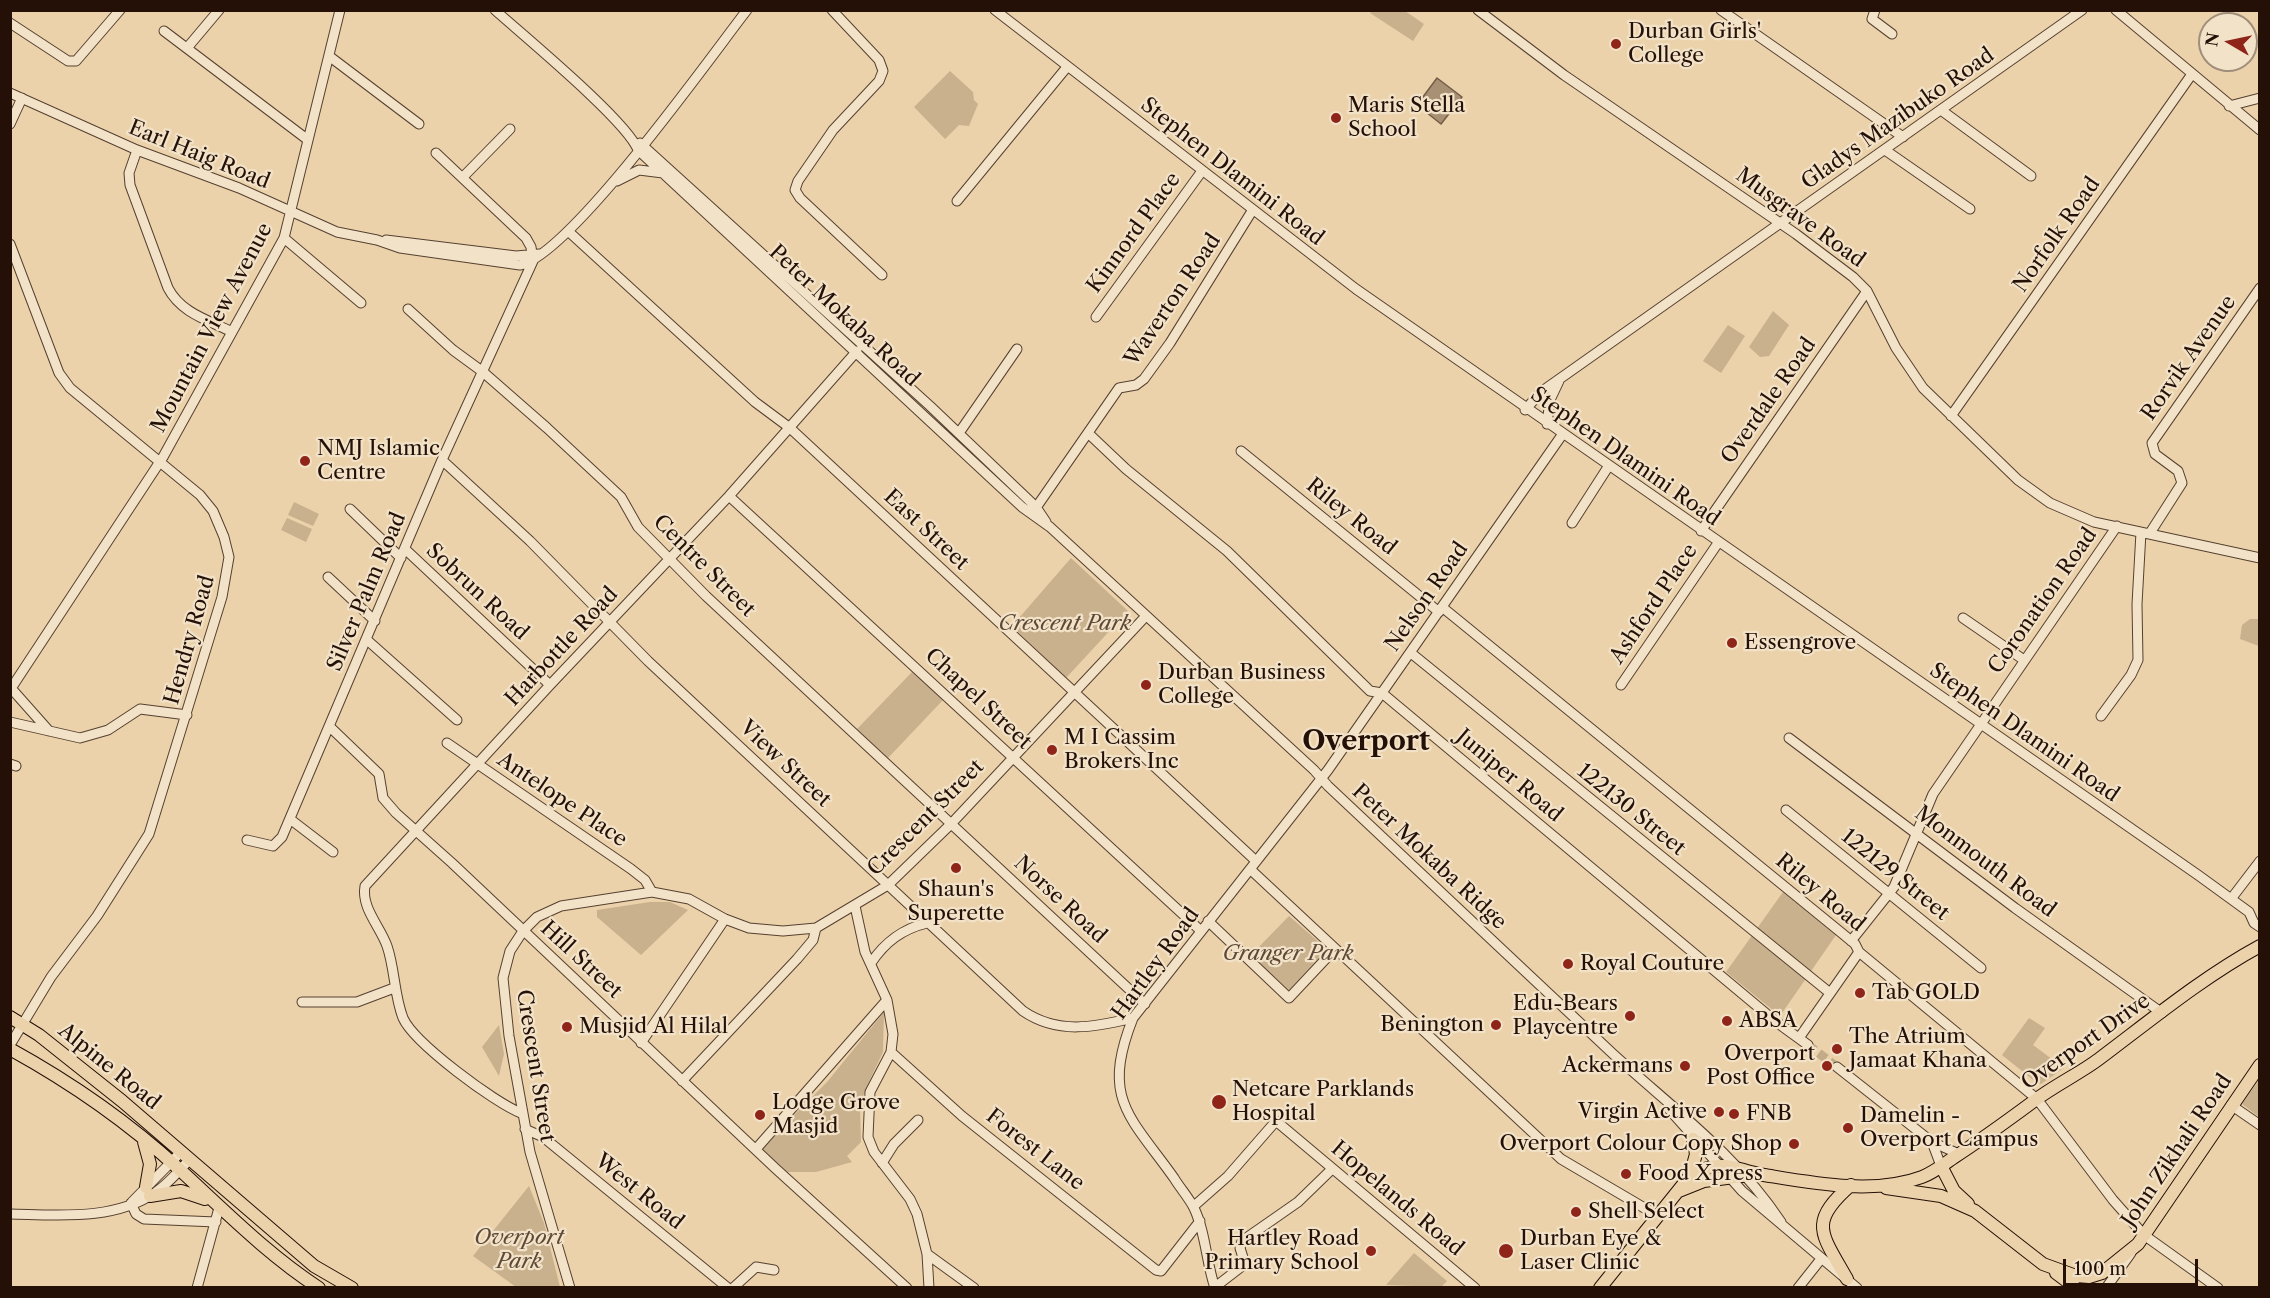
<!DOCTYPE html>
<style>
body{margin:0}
#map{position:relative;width:2270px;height:1298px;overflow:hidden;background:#ebd2aa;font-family:"Libre Caslon Text",serif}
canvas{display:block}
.frame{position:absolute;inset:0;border:12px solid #241007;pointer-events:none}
.north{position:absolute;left:2198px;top:12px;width:60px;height:60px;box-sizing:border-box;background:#f2e2c8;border:2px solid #a08e7b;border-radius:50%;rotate:279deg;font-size:16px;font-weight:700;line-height:24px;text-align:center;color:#241007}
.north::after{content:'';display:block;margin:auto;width:21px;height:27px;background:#8f2418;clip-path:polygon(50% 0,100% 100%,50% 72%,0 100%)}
.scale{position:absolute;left:2063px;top:1259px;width:135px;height:27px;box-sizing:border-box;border:3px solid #241007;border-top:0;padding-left:8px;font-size:18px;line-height:21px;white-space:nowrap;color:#241007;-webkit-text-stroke:4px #f2e2c8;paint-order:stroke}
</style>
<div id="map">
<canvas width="2270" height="1298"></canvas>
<div class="frame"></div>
<div class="north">N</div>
<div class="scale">100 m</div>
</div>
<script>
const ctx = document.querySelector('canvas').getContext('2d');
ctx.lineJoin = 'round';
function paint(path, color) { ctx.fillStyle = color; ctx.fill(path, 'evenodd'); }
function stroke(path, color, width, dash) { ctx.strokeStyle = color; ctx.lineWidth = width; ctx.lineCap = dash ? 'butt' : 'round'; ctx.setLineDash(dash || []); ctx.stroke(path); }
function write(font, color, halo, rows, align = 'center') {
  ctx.font = font + ' "Libre Caslon Text",serif'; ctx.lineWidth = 4.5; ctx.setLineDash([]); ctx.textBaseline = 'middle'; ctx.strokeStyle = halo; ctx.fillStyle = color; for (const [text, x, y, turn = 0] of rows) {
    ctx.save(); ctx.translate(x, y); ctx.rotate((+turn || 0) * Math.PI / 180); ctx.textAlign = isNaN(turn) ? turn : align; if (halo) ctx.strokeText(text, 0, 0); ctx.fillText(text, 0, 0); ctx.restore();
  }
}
const green = new Path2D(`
 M1372 11H1405L1424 24 1413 41 1370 13Z
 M950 71 973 92 974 100 978 104 969 126 959 125 945 139 914 107Z
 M1773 311 1789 325 1769 356 1760 357 1749 347Z
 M1728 325 1745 336 1721 373 1703 361Z
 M294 502 319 514 313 526 288 515Z
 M287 518 312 529 306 542 281 530Z
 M1071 558 1128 611 1066 678 1012 626Z
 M2250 619H2259V646L2240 639 2242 625Z
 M913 671 943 700 888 758 857 729Z
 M1783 892 1836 935 1780 1016 1726 972Z
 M650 902H670L688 910 641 955 597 917V910Z
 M1289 916 1327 949 1289 990 1251 955Z
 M884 1012 883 1052 866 1088 860 1107 861 1142 847 1156 852 1162 816 1172H787L761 1148 827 1082Z
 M2029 1018 2045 1028 2033 1045 2064 1068 2041 1084 2037 1083 2002 1055Z
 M499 1025 504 1054 499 1076 482 1047Z
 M2259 1080 2260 1117H2259L2242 1104Z
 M529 1186 544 1223 560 1287H516L473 1256Z
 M1414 1253 1447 1281 1441 1287 1386 1285Z`);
const water = new Path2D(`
 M1437 78 1462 97 1441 124 1417 105Z`);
const minorTunnel = new Path2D(`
 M1808 1045 1837 1067`);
const minor = new Path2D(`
 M495 10C524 36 627 121 638 150L1022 507 1050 527 1314 770 1328 786C1423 875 1517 964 1612 1053 1671 1107 1736 1154 1781 1222
 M832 10 879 60 883 71 879 81 833 130 798 181 795 190 800 198 882 275
 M995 10 1356 289 2198 875 2249 912 2254 923 2260 927
 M1478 10 1564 75 1796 234 1853 277 1867 291 1896 348 1923 388 2018 480 2050 503 2094 522 2260 558
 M1721 10 1903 137
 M1875 10 1872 19 1892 34
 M2116 10 2260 130
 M10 23 68 61H76L120 10
 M164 31 308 140
 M187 48 219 10
 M329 56 419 124
 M10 93 137 150 239 188 337 232 377 240 400 248 520 265C570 255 709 59 747 10
 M2229 106 2260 98
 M1941 110 2031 176
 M10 124 22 98
 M640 143 930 406 1036 507 1046 522
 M137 150 129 173 130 185 168 288C181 313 208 320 232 332
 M1885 150 1970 209
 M463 177 510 129
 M617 181 639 170 663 173
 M957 201 1067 67
 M568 231 755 402 790 428 1256 861
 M284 238 361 303
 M386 240 516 256 539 254
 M10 244 59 373 70 388 200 495 213 511 224 537 229 557 222 597 149 834 97 916 51 977 10 1045
 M408 309 453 350 483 372 547 428 621 497 638 527 706 596 1145 1004
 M1096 317 1202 171
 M1525 410 1541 392 2082 10
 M1951 416 2192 74
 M1547 424 1550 400 1559 381
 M959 433 1017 349
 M1088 433 1126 469 1227 551 1370 691 1382 693 1775 1021 1808 1045
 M1241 451 1439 612
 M442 460 530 541 648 661 1023 1011C1058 1035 1095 1027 1133 1018
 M729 496 1201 931
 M350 509 401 558
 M1033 512 1119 388 1136 385 1144 379 1170 343 1252 211
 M1572 523 1608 467
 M1701 531 1867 291
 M2150 533 2182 483 2178 471 2155 454 2152 443 2260 288
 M405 549 550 685
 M328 577 375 621
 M1442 607 1838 930 1855 944 1859 952 2037 1099 2113 1200 2144 1235 2218 1288
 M1963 618 2024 660
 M366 639 457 720
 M1411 653 1830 993
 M1621 685 1718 543
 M10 687 49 731
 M12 687 163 457 284 238 340 10
 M2101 716 2131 675 2138 660 2137 604 2141 532
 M10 722 80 738 108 730 140 709 187 715
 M329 726 379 774 383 798 396 813 452 863 775 1168 907 1288
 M1789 738 2015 908 2162 1013
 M447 743 631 869 645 880 652 892
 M10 764 16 766
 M1786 810 1981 968
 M290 819 333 852
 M247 840 273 846 282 837 442 460 533 261 531 247 526 238 436 153
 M1250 869 1561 1159 1658 1216
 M2231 899 2260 861
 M855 906 865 952 887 1000 893 1034 891 1052 870 1092 868 1137 874 1152 910 1199 917 1214 927 1254 929 1288
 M1208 921 1289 998 1335 949
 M1851 941 1894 887 1933 794 2117 526
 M871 963C885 942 902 929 927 923
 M302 1002H357L394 988
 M1799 1038 1859 952
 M641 1043 725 919
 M891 1052 962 1116 1156 1270 1161 1271 1200 1221
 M1837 1067 1932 1142 1959 1154
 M682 1081 797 959 813 940 816 928
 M2231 1105 2260 1125
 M1668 1108 1742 1191 1857 1288
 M521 1113C495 1103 414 1043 403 1018 394 995 395 969 387 946 380 926 361 908 365 886L550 685 729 496 857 351
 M525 1129 543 1137 728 1288
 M1932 1142 1941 1166
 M756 1149 887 1000
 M882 1163 894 1144 918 1120
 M132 1202 181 1152
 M131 1203 136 1214 144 1219 216 1222
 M1194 1206 1228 1176 1276 1121 1475 1288
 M10 1214C59 1215 114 1221 156 1192 169 1183 179 1171 190 1159
 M927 1254 974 1288
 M1215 1287 1245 1264 1240 1248 1242 1241 1298 1202 1332 1169
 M197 1288 219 1208
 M570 1288 530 1152 509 1036 503 978 510 951 523 931 537 917 561 906 652 892 689 899 725 919 749 928 783 931 816 928 888 885 951 824 1145 617
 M733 1288 756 1267 774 1270
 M1215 1288C1206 1262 1206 1233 1194 1208 1189 1198 1180 1188 1174 1178 1129 1115 1101 1099 1133 1018L1328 770 1562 435
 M1798 1288 1821 1259
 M2106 1288 2131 1253`);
const major = new Path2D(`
 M10 1017 39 1035 122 1101 314 1266 352 1288
 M10 1049C70 1082 129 1123 179 1169 225 1211 267 1254 319 1288
 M144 1142 150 1164 146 1187
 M1941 1166 1954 1191 1968 1204
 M1690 1176 1696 1154 1693 1139
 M1886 1188 1941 1196 1975 1211 2043 1264 2076 1276 2089 1277 2102 1273 2138 1244 2260 1065
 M1679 1191 1704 1181 1757 1174
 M150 1196 181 1191 205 1199
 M2056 1273 2076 1288
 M1847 1279C1822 1234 1807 1223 1851 1185
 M1600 1288 1690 1176C1724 1157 1731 1169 1764 1175 1813 1183 1874 1195 1922 1177 1933 1173 1943 1165 1953 1158 1981 1140 2007 1121 2034 1101 2055 1085 2079 1074 2099 1059 2151 1020 2203 977 2260 946`);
const markers = [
 [1616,44,6,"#8f2418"],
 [1336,118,6,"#8f2418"],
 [305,461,6,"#8f2418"],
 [1732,643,6,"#8f2418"],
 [1146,685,6,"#8f2418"],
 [1052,750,6,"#8f2418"],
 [956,868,6,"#8f2418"],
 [1568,964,6,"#8f2418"],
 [1860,993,6,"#8f2418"],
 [1630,1016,6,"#8f2418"],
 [1727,1021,6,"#8f2418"],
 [1496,1025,6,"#8f2418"],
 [567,1027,6,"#8f2418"],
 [1837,1049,6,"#8f2418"],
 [1685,1066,6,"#8f2418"],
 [1827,1066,6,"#8f2418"],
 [1219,1102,8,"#8f2418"],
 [1719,1112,6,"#8f2418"],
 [1734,1114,6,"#8f2418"],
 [760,1115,6,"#8f2418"],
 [1848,1128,6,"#8f2418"],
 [1794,1144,6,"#8f2418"],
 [1626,1174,6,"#8f2418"],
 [1576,1212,6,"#8f2418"],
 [1371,1251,6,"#8f2418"],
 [1506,1251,8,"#8f2418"]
];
const poiNames = [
 ["Durban Girls'",1628,32],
 ["College",1628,56],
 ["Maris Stella",1348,106],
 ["School",1348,130],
 ["NMJ Islamic",317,449],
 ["Centre",317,473],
 ["Essengrove",1744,643],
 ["Durban Business",1158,673],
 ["College",1158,697],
 ["M I Cassim",1064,738],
 ["Brokers Inc",1064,762],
 ["Shaun's",956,890,"center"],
 ["Superette",956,914,"center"],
 ["Royal Couture",1580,964],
 ["Tab GOLD",1872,993],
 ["Edu-Bears",1618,1004,"right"],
 ["Playcentre",1618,1028,"right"],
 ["ABSA",1739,1021],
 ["Benington",1484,1025,"right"],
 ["Musjid Al Hilal",579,1027],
 ["The Atrium",1849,1037],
 ["Jamaat Khana",1849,1061],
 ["Overport",1815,1054,"right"],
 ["Post Office",1815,1078,"right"],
 ["Ackermans",1673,1066,"right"],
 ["Netcare Parklands",1232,1090],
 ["Hospital",1232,1114],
 ["Lodge Grove",772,1103],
 ["Masjid",772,1127],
 ["Virgin Active",1707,1112,"right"],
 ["FNB",1746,1114],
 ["Damelin -",1860,1116],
 ["Overport Campus",1860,1140],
 ["Overport Colour Copy Shop",1782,1144,"right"],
 ["Food Xpress",1638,1174],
 ["Shell Select",1588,1212],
 ["Hartley Road",1359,1239,"right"],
 ["Primary School",1359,1263,"right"],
 ["Durban Eye &",1520,1239],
 ["Laser Clinic",1520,1263]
];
const streetNames = [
 ["Gladys Mazibuko Road",1898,119,-35],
 ["Earl Haig Road",199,155,22],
 ["Stephen Dlamini Road",1232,172,38],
 ["Musgrave Road",1800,218,36],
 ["Kinnord Place",1134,233,-54],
 ["Norfolk Road",2057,235,-55],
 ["Waverton Road",1173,300,-56],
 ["Peter Mokaba Road",844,316,43],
 ["Mountain View Avenue",212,328,-62],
 ["Rorvik Avenue",2189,358,-55],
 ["Overdale Road",1769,401,-55],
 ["Stephen Dlamini Road",1625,457,35],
 ["Riley Road",1351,517,39],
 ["East Street",926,530,43],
 ["Centre Street",704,566,45],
 ["Silver Palm Road",367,592,-67],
 ["Sobrun Road",477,592,43],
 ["Nelson Road",1427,597,-55],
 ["Coronation Road",2043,601,-55],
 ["Ashford Place",1654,604,-56],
 ["Hendry Road",190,640,-74],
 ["Harbottle Road",562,647,-47],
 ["Chapel Street",978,699,43],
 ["Stephen Dlamini Road",2024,733,35],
 ["View Street",785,764,43],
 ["Juniper Road",1509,776,40],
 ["Antelope Place",562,800,34],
 ["122130 Street",1631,810,39],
 ["Crescent Street",926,818,-45],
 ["Peter Mokaba Ridge",1429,857,43],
 ["Monmouth Road",1985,862,37],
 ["122129 Street",1895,875,39],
 ["Riley Road",1820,893,40],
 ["Norse Road",1060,900,43],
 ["Hill Street",581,960,43],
 ["Hartley Road",1156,964,-54],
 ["Overport Drive",2086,1042,-35],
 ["Crescent Street",535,1066,81],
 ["Alpine Road",109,1067,39],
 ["Forest Lane",1035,1150,38],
 ["John Zikhali Road",2177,1151,-56],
 ["West Road",639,1192,39],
 ["Hopelands Road",1397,1199,40]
];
const parkNames = [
 ["Crescent Park",1065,624],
 ["Granger Park",1288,954],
 ["Overport",519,1238],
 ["Park",519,1262]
];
const districtNames = [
 ["Overport",1366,742]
];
paint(green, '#c9b18e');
paint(water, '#a79073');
stroke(water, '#735d48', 1.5);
stroke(minorTunnel, '#c3ab89', 9, [9, 4.5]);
stroke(minor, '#564030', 11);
stroke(major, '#241007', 14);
stroke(minor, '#f2e2c8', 9);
stroke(major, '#ebd2aa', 12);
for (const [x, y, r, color] of markers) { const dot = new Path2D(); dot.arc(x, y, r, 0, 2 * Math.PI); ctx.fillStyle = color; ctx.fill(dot); stroke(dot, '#f2e2c8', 2); }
write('21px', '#241007', '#f2e2c8', poiNames, 'left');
write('21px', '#241007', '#f2e2c8', streetNames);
write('italic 21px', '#5e4836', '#f2e2c8', parkNames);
write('bold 27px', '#241007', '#f2e2c8', districtNames);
</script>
